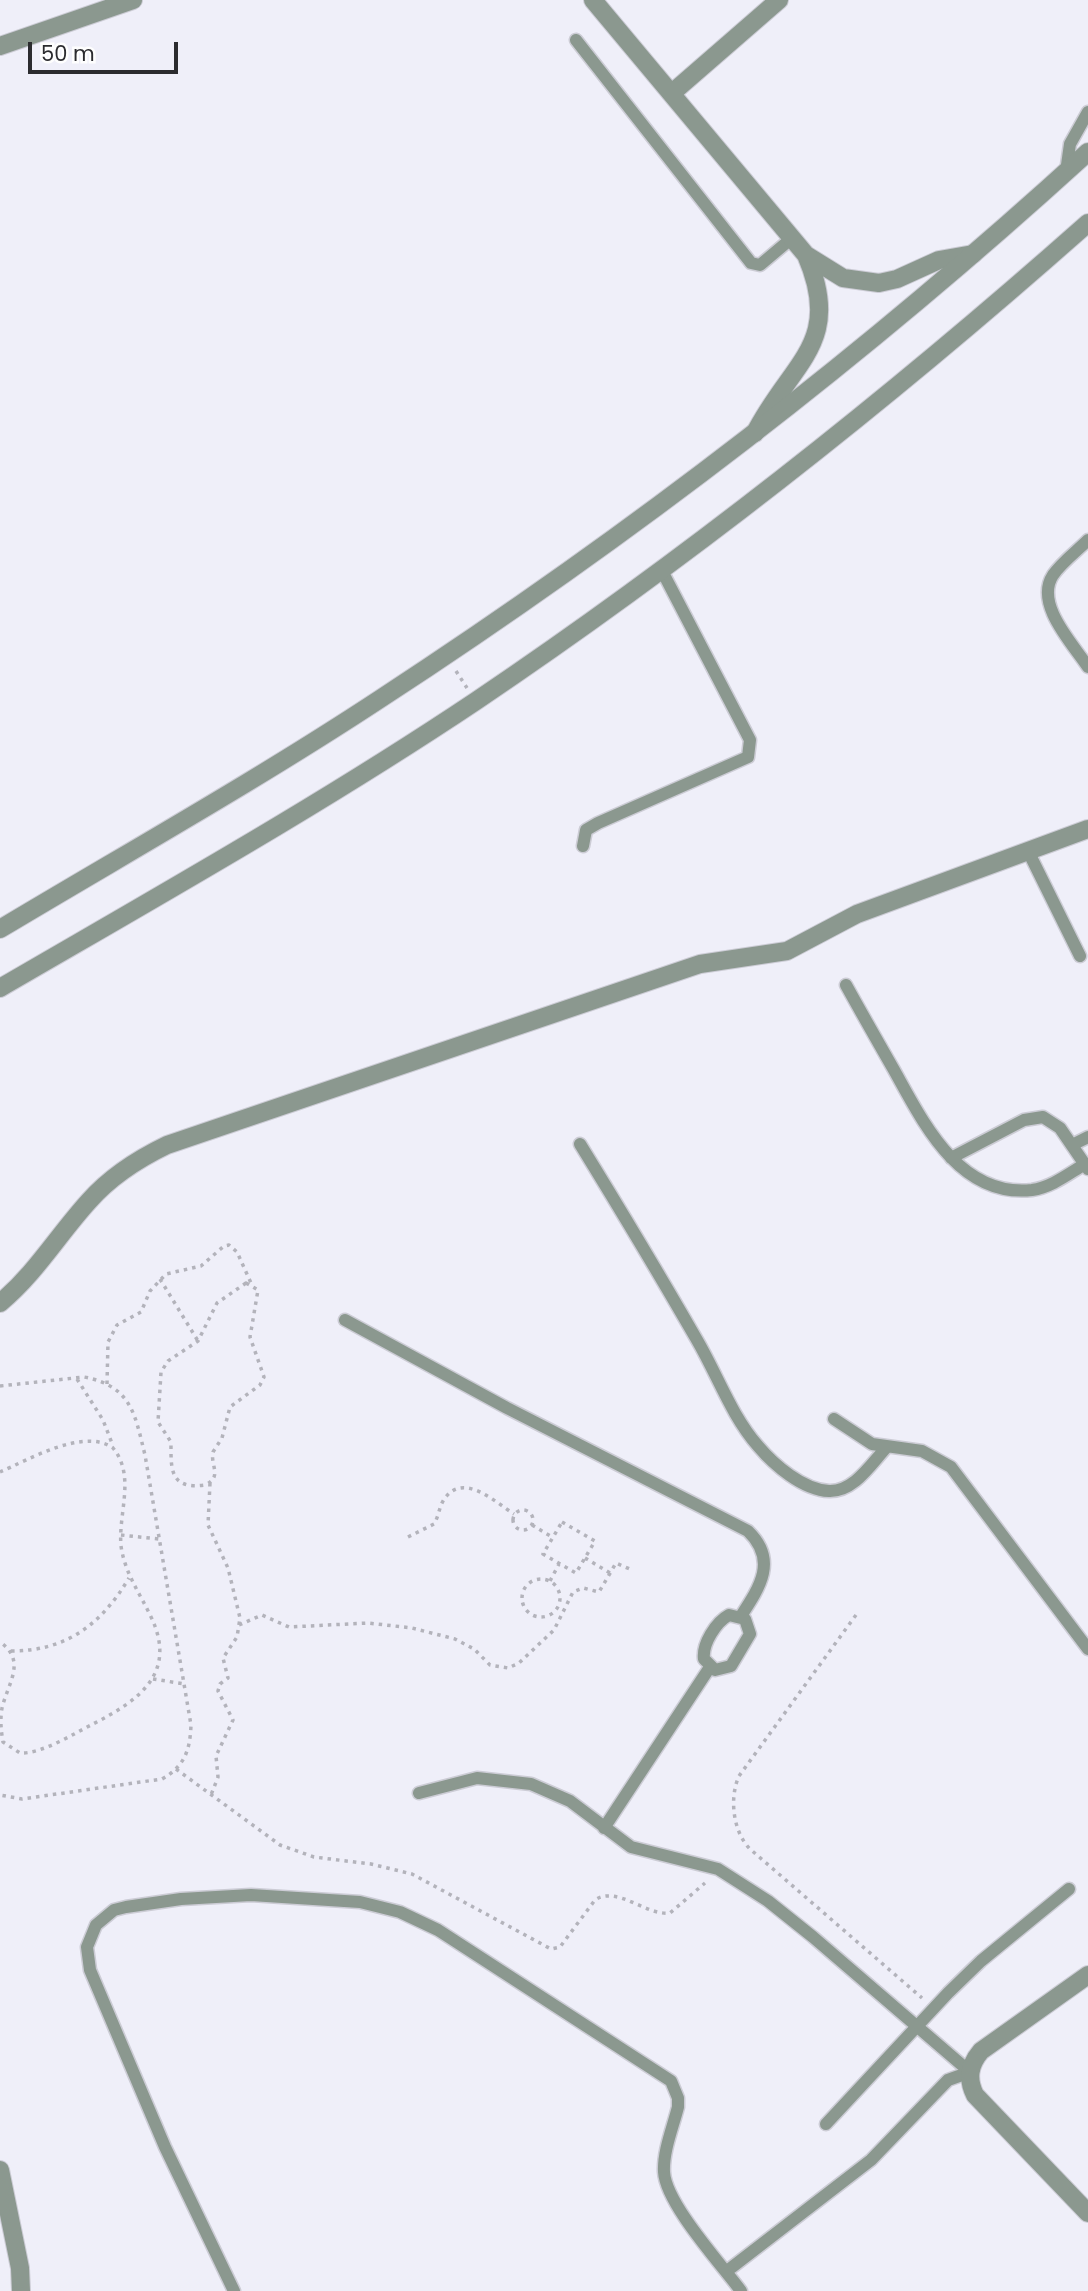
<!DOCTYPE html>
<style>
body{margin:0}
#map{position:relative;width:1088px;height:2291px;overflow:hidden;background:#efeff9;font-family:Poppins,sans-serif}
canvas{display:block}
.scale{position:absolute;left:28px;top:42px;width:150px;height:32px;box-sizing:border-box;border:4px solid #2b2b2f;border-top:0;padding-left:9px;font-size:21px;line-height:24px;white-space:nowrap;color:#2b2b2f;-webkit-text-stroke:5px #fefefe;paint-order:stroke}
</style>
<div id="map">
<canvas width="1088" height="2291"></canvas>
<div class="scale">50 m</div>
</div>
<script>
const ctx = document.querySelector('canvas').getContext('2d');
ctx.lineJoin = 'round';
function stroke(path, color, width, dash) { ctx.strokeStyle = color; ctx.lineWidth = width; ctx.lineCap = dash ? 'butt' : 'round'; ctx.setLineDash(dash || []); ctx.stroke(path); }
const path = new Path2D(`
 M456 671 467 688
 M160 1279 198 1341
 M246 1283 258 1290 250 1337 264 1377 260 1385 230 1407 222 1438 213 1452C210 1465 223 1477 205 1485 169 1490 171 1468 171 1442L158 1422 161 1372 168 1361 198 1341 217 1303Z
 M77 1379 103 1420 113 1446
 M107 1384 108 1342 117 1325 141 1312 150 1291 166 1274 201 1266 224 1246 229 1245 237 1252 251 1283
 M0 1386 84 1377C132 1386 135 1415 145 1455L191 1725C190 1750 185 1766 162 1779L22 1799 0 1795
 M0 1472C28 1460 84 1427 113 1448 136 1476 118 1513 121 1546 125 1574 140 1593 152 1619 177 1674 138 1701 93 1724 73 1734 42 1754 20 1753L3 1742C1 1730 0 1720 2 1708 8 1683 27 1661 0 1642
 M210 1483 208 1525 228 1568 240 1618 237 1637 223 1658 228 1678 220 1684 218 1691 233 1720 216 1756 218 1777 211 1795
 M513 1520a10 10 0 1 1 20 0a10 10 0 1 1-20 0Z
 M562 1522 595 1541 576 1573 543 1554Z
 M532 1525 552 1537
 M121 1535 159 1539
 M408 1537 434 1524C439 1516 439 1506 445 1498 464 1472 495 1502 514 1514
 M585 1558 610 1573
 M522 1598a19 19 0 1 1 38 0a19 19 0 1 1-38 0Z
 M550 1581 559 1564
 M856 1615 739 1776C729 1798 733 1832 750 1849L922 1998
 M239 1625 262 1615 289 1627 368 1623 412 1628 455 1639 474 1649 490 1665 508 1668 519 1663 554 1630 573 1592 583 1588 599 1592 616 1563 632 1570
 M11 1651C66 1651 101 1625 129 1578
 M153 1679 185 1684
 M176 1769 280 1845 314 1857 371 1864 412 1874 551 1949 560 1947 595 1900C617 1885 646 1916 670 1913L705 1883`);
const service = new Path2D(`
 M576 40 751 263 760 265 792 238
 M1066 172 1070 144 1088 112
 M1088 540C1077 551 1062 562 1053 575 1034 604 1073 644 1088 667
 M583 846 586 830 598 823 748 757 750 740 661 569
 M1028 851 1080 956
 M846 985C862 1014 878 1042 894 1070 923 1122 959 1198 1032 1190 1052 1187 1068 1174 1085 1164
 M580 1144C620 1209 659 1274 697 1340 718 1376 731 1415 758 1446 774 1465 803 1490 829 1491 854 1492 871 1464 886 1448
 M1072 1145 1088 1137
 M951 1158 1024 1120 1043 1117 1060 1128 1088 1169
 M345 1320 507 1408 748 1531C778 1560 760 1587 741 1616
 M834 1419 872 1444 922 1451 951 1467 1088 1649
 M729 1615 745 1619 750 1634 731 1666 715 1670 704 1659C702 1644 716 1622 729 1615Z
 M419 1793 477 1778 531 1784 570 1801 631 1847 718 1869 768 1901 813 1937 970 2072
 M604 1828 710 1667
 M826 2124 948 1993 981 1961 1069 1889
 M727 2271 871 2160 948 2080 970 2072
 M234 2291 165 2147 90 1970 87 1947 96 1925 114 1910 126 1907 181 1899 251 1895 360 1902 400 1912 438 1930 671 2081 678 2098V2107C673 2127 663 2151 664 2172 666 2204 721 2264 741 2291`);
const minor = new Path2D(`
 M593 0 806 255C844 343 792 361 755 433
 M0 46 133 0
 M672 93 779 0
 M806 255 843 278 879 283 897 279 939 260 973 254
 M0 1303C36 1273 58 1235 89 1201 111 1176 138 1159 167 1145L700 964 787 951 857 914 1088 829
 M1088 1975 981 2051C969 2065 967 2079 975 2095L1088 2213
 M0 2170 20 2268 21 2291`);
const tertiary = new Path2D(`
 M0 929C127 853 257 780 380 699 630 536 868 353 1088 152
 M0 988C160 895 322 804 476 701 691 556 894 395 1088 223`);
stroke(service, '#ccccd5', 15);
stroke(minor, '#ccccd5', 20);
stroke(tertiary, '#ccccd5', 20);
stroke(path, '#b3b3bb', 3.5, [3.5, 5]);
stroke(service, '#8b988f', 12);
stroke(minor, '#8b988f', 18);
stroke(tertiary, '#8b988f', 18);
</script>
